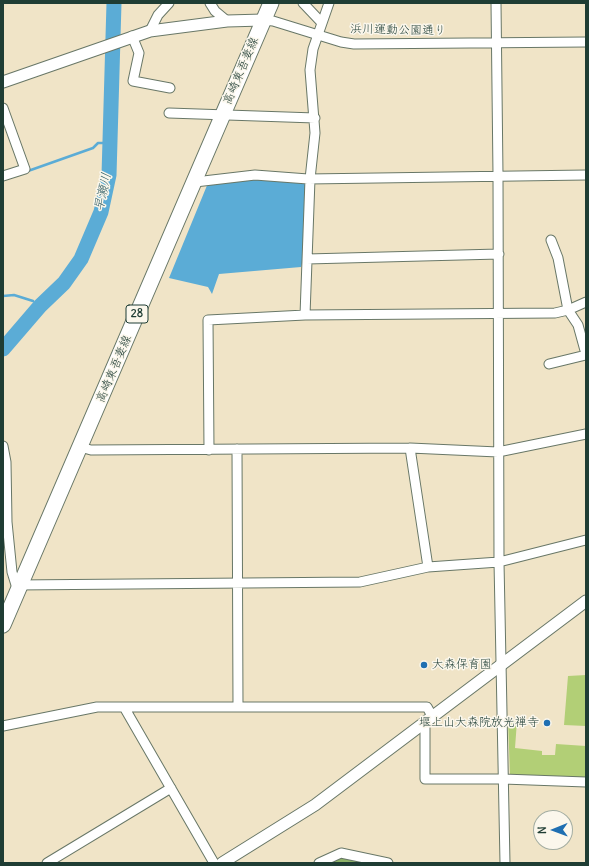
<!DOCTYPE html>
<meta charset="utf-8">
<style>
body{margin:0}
#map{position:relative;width:589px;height:866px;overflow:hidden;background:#f0e4c7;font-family:Delius,sans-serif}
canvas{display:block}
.frame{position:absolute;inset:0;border:4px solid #1f3d34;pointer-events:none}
.north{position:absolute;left:533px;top:810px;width:40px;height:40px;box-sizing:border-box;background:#fbf7ec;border:1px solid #a3ada2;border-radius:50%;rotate:269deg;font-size:11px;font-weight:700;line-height:16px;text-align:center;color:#1f3d34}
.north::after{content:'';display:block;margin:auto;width:14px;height:18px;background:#1f6fb2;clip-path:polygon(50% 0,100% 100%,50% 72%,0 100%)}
</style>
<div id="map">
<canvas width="589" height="866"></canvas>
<div class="frame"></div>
<div class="north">N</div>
</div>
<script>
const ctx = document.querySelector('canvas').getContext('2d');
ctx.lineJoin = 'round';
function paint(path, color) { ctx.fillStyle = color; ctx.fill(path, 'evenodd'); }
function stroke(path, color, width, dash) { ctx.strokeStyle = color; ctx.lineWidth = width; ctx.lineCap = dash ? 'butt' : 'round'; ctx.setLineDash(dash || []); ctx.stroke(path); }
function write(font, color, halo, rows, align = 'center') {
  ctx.font = font + ' Delius,"Klee One",sans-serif'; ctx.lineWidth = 3; ctx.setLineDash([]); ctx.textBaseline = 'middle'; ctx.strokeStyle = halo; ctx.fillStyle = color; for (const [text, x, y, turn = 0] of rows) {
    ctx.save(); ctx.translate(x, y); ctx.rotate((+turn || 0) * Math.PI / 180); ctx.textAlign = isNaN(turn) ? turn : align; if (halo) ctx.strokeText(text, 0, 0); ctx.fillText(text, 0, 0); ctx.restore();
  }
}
const green = new Path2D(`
 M586 675V726L564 725 568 676Z
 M508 720 517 721 515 748 542 751V755H555L556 744 586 746V778L510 775Z`);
const forest = new Path2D(`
 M342 856 374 863H326Z`);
const water = new Path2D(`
 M253 177 306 181 305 255 301 267 219 274 212 294 208 287 169 278 208 183Z`);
const stream = new Path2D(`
 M28 171 93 148 98 143H110
 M3 296 14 295 33 301`);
const river = new Path2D(`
 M3 349 40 306 64 283 81 259 101 212 109 175 114 3`);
const minor = new Path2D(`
 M210 3 215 11 227 21
 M303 3 322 23
 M496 3 498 175 499 562 505 863
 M263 20 273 21 341 42 354 44 586 42
 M150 31 158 15 169 3
 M132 36 139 53 133 81 170 88
 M3 108 25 169 3 176
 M169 113 315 118
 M195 182 255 175 308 179 586 175
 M551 240 558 258 568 310 578 325 586 354
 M307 259 499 254
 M305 315 310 179 315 133 310 70 313 49 329 3
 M549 364 586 355
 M3 446 6 462 7 522 12 572 16 585 360 582 428 567 499 562 586 540
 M80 447 91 450 410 448 498 452 586 434
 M410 448 428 567
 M237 449 238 707
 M209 450 208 320 305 315 555 313 568 310 586 302
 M124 707 214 863
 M425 721V779H503L586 782
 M3 726 97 707H427L432 716
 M47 863 171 788
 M319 863 341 853 388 863`);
const tertiary = new Path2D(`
 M3 82 150 31 227 21 263 20
 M222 863 315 805 586 601`);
const primary = new Path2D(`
 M3 625 271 3`);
const markers = [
 [424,665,4,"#1f6fb2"],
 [547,723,4,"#1f6fb2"]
];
const shields = [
 [137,314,22]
];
const shieldNames = [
 ["28",137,314]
];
const streetNames = [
 ["浜川運動公園通り",398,30,1],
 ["高崎東吾妻線",241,71,-67],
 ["高崎東吾妻線",114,369,-67]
];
const poiNames = [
 ["大森保育園",432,665],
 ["堰上山大森院放光禅寺",539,723,"right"]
];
const waterNames = [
 ["早瀬川",103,192,-78]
];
paint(green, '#b2cf76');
paint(forest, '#8db267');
paint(water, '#5bacd6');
stroke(stream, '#5bacd6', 2.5);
stroke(river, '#5bacd6', 15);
stroke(minor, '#687767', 11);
stroke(tertiary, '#687767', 13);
stroke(primary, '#687767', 17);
stroke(minor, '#fff', 9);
stroke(tertiary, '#fff', 11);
stroke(primary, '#fff', 15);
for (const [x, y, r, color] of markers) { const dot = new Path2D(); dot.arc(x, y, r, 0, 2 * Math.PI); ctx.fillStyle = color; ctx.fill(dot); stroke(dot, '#fbf7ec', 1.5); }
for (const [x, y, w] of shields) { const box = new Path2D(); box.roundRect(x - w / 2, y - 9, w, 18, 3); ctx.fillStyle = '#fbf7ec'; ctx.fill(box); stroke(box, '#1f3d34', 1); }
write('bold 11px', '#1f3d34', null, shieldNames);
write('12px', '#1f3d34', '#fbf7ec', streetNames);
write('12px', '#1f3d34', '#fbf7ec', poiNames, 'left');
write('italic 13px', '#315e65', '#fbf7ec', waterNames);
</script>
